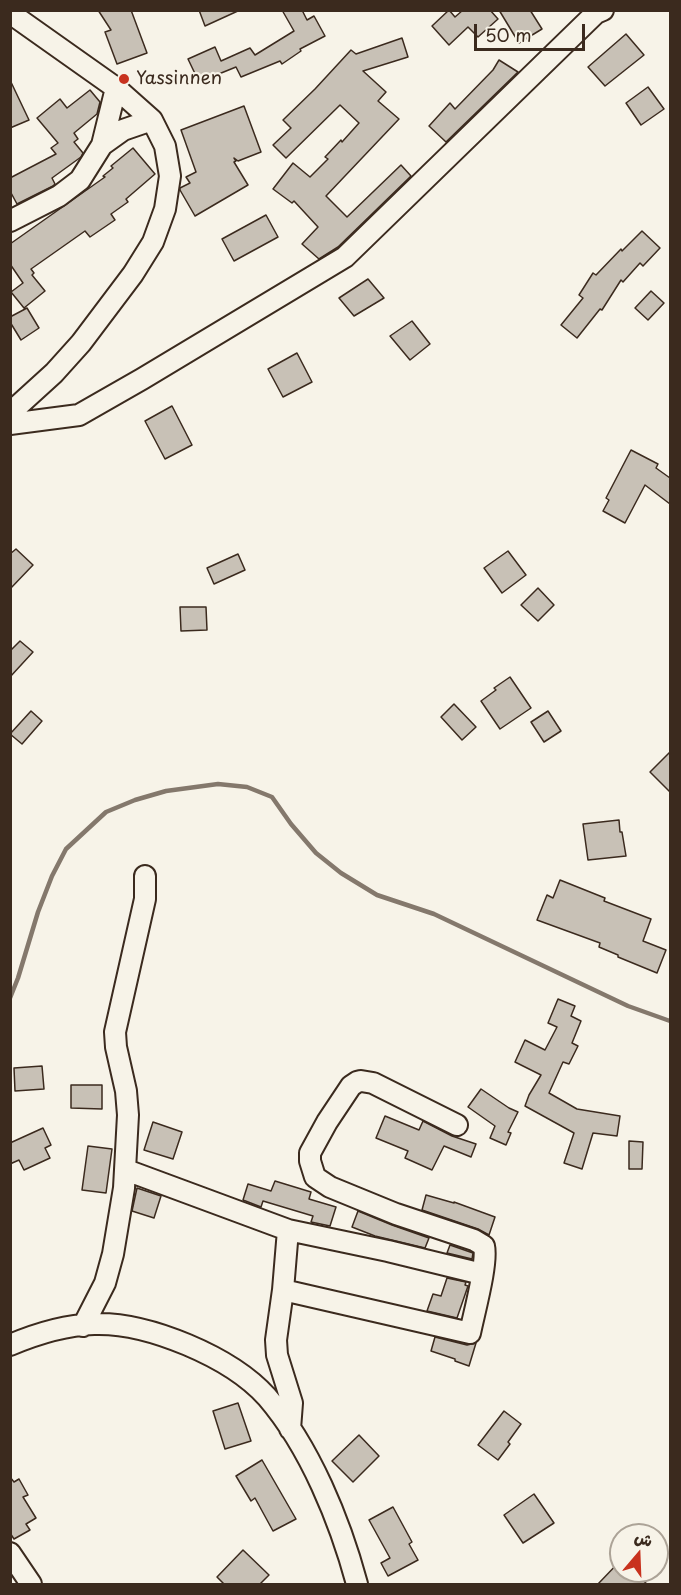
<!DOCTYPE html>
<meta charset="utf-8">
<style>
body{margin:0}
#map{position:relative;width:681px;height:1595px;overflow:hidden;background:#f7f3e8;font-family:"Playpen Sans","Playpen Sans Arabic",sans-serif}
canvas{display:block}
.frame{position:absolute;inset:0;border:12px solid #3b2a1e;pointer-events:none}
.north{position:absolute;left:609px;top:1523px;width:60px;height:60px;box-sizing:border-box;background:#f7f3e8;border:2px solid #aca397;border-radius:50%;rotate:19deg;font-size:16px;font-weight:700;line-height:24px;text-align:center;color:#3b2a1e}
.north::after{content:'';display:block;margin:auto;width:21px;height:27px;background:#c8321e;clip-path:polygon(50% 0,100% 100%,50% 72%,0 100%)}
.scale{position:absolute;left:474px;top:24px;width:111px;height:27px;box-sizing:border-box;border:3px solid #3b2a1e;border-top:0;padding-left:8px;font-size:18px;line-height:21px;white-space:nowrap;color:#3b2a1e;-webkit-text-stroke:4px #f7f3e8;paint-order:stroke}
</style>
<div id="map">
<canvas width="681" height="1595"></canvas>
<div class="frame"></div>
<div class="north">ش</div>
<div class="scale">50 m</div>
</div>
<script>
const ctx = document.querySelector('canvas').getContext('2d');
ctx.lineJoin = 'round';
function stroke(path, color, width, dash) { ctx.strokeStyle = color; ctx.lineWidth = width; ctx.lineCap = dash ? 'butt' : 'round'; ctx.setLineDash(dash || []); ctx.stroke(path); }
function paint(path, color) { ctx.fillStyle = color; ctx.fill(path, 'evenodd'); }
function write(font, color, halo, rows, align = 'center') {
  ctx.font = font + ' "Playpen Sans",sans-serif'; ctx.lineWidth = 4.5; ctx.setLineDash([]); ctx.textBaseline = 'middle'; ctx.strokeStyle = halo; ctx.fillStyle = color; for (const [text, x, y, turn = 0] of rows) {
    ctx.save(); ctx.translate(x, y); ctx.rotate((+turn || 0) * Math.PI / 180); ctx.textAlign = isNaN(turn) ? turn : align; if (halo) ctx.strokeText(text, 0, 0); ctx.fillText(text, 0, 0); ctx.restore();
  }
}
const stream = new Path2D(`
 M10 998 18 978 38 912 52 876 66 849 106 812 135 800 166 791 218 784 247 787 272 797 291 824 316 853 341 873 377 895 434 914 628 1006 670 1021`);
const building = new Path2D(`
 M98 10H131L147 53 117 64 105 32 111 30Z
 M199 10H240L205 26Z
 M282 10H302L307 20 314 16 325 36 300 49 301 51 282 64 280 61 241 77 236 67 199 82 188 59 215 47 221 61 250 48 255 55 294 31Z
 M449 10 455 17 463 10H490L498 19 478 37 468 27 449 45 432 26Z
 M499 10H530L542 29 519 43Z
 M626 34 644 55 605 86 588 67Z
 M402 38 408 57 363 71 386 92 378 101 399 119 326 196 347 217 401 165 411 176 338 247 319 259 302 244 318 227 294 201 292 203 273 189 293 163 310 177 328 159 325 157 341 140 342 142 359 123 340 105 286 158 273 145 291 128 283 120 315 89 351 50 356 54Z
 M499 60 518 72 446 142 429 126 450 103 455 109 493 70Z
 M10 80 29 120 10 128Z
 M648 87 664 109 641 125 626 103Z
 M90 90 100 102 97 114 74 133 78 139 74 142 83 153 81 157 52 178 55 184 53 186 17 204 10 191V178L56 154 51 148 58 143 37 118 60 99 67 108Z
 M244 106 261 152 238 161 234 158 236 161 234 162 248 185 195 216 180 190V188L190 183 186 177 196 172 181 130Z
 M133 148 155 174 126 199 128 202 111 214 115 220 90 237 85 231 31 269 34 273 32 275 45 291 24 308 11 292 23 283 10 264V244L105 177 103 176 113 168 111 166Z
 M266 215 278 237 234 261 222 239Z
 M642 231 660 248 643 266 640 263 623 282 621 280 602 310 600 309 577 338 561 325 583 298 579 295 593 273 596 275 621 249 622 251Z
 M368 279 384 298 354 316 339 298Z
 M651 291 664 303 648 320 635 308Z
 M27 308 39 328 21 340 10 322V317Z
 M412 321 430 344 410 360 390 336Z
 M297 353 312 382 283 397 268 369Z
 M172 406 192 445 165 459 145 421Z
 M631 450 658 464 656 468 670 478V504L645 485 625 523 603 511 609 500 606 498Z
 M16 549 33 565 10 589V554Z
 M508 551 526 575 502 593 484 568Z
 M238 554 245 570 214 584 207 568Z
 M538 588 554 605 538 621 521 605Z
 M180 607H206L207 630 181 631Z
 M20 641 33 652 10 677V651Z
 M510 677 531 708 500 729 481 701 496 690 494 688Z
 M454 704 476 727 462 740 441 717Z
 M31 711 42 721 22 744 10 734Z
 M548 711 561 731 544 742 531 722Z
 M670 752V792L650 772Z
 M619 820 620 832H622L626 856 588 860 583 824Z
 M560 880 605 898 604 901 651 919 643 941 666 950 657 973 618 957V955L599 947 600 943 537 920 547 895 553 898Z
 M558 999 575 1006 571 1016 581 1021 572 1043 578 1046 569 1064 563 1062 549 1093 577 1109 620 1116 617 1136 593 1133 582 1169 564 1163 574 1133 525 1106 529 1095 541 1075 515 1062 525 1040 545 1050 557 1027 548 1023Z
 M42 1066 44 1089 15 1091 14 1068Z
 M71 1085H102V1109L71 1108Z
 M481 1089 509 1108 518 1112 508 1132 511 1133 506 1145 490 1138 495 1126 468 1107Z
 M385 1116 419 1130 423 1121 452 1136 476 1144 471 1157 444 1146 432 1170 405 1158 408 1151 376 1138Z
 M153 1122 182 1132 173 1159 144 1150Z
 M43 1128 51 1145 45 1148 50 1158 24 1170 19 1160 10 1164V1143Z
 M629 1141 643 1142 642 1169H629Z
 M88 1146 112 1149 106 1193 82 1190Z
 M275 1181 311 1192 309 1199 336 1207 330 1226 311 1222 313 1216 263 1201 261 1207 243 1200 248 1184 271 1191Z
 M137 1188 161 1196 154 1218 132 1211Z
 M426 1195 454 1203V1202L495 1217 489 1235 478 1229 422 1210Z
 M358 1211 392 1225 429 1238 425 1248 375 1236 352 1227Z
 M450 1245 473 1253 472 1259 447 1253Z
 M447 1278 466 1282 465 1285 468 1286 457 1318 427 1311 433 1294 441 1296Z
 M435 1337 467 1345 476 1343 469 1366 455 1361V1359L431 1351Z
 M238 1403 251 1441 225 1449 213 1411Z
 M504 1411 521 1424 508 1442 510 1444 498 1460 478 1445Z
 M359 1435 379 1456 353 1482 332 1461Z
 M262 1460 296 1519 273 1531 255 1498 251 1501 236 1476Z
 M10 1477 14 1482 19 1479 28 1495 23 1497 36 1518 26 1524 30 1530 14 1539 10 1533Z
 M534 1494 554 1523 523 1543 504 1515Z
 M393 1507 412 1542 409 1544 418 1560 388 1576 381 1563 390 1558 369 1520Z
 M243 1550 269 1575 260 1584H224L217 1577Z
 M621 1560V1571H632L647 1584H598Z`);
const minor = new Path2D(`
 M10 13 116 88 152 120 165 146 170 176 165 209 153 242 133 274 81 343 54 373 10 413
 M116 88 102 145 123 130 152 120
 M10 221 59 196 80 180 102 145
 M10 424 79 415 142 379 345 257 596 13 603 10
 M126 1170 288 1230 283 1290 276 1340 277 1355 292 1403 290 1429
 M288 1230 388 1251 482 1274
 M283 1290 470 1333C474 1313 488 1263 484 1246L474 1240 396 1214 330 1187 315 1177 310 1161V1153L327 1122 351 1086 357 1082 361 1081 373 1083 457 1125
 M83 1326 105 1283 113 1254 124 1188 128 1115 126 1091 116 1047 115 1032 145 899V876
 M10 1345C36 1334 66 1325 94 1324 148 1322 231 1357 267 1397 310 1447 340 1521 357 1584
 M10 1553 31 1584`);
const markers = [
 [124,79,6,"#c8321e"]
];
const poiNames = [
 ["Yassinnen",136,79]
];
stroke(stream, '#84786c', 4.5);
paint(building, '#c8c1b6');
stroke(building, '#3b2a1e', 1.5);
stroke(minor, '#3b2a1e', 24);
stroke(minor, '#f7f3e8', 20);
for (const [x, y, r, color] of markers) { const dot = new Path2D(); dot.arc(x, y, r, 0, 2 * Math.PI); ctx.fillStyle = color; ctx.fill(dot); stroke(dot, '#f7f3e8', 2); }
write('18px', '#3b2a1e', '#f7f3e8', poiNames, 'left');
</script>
